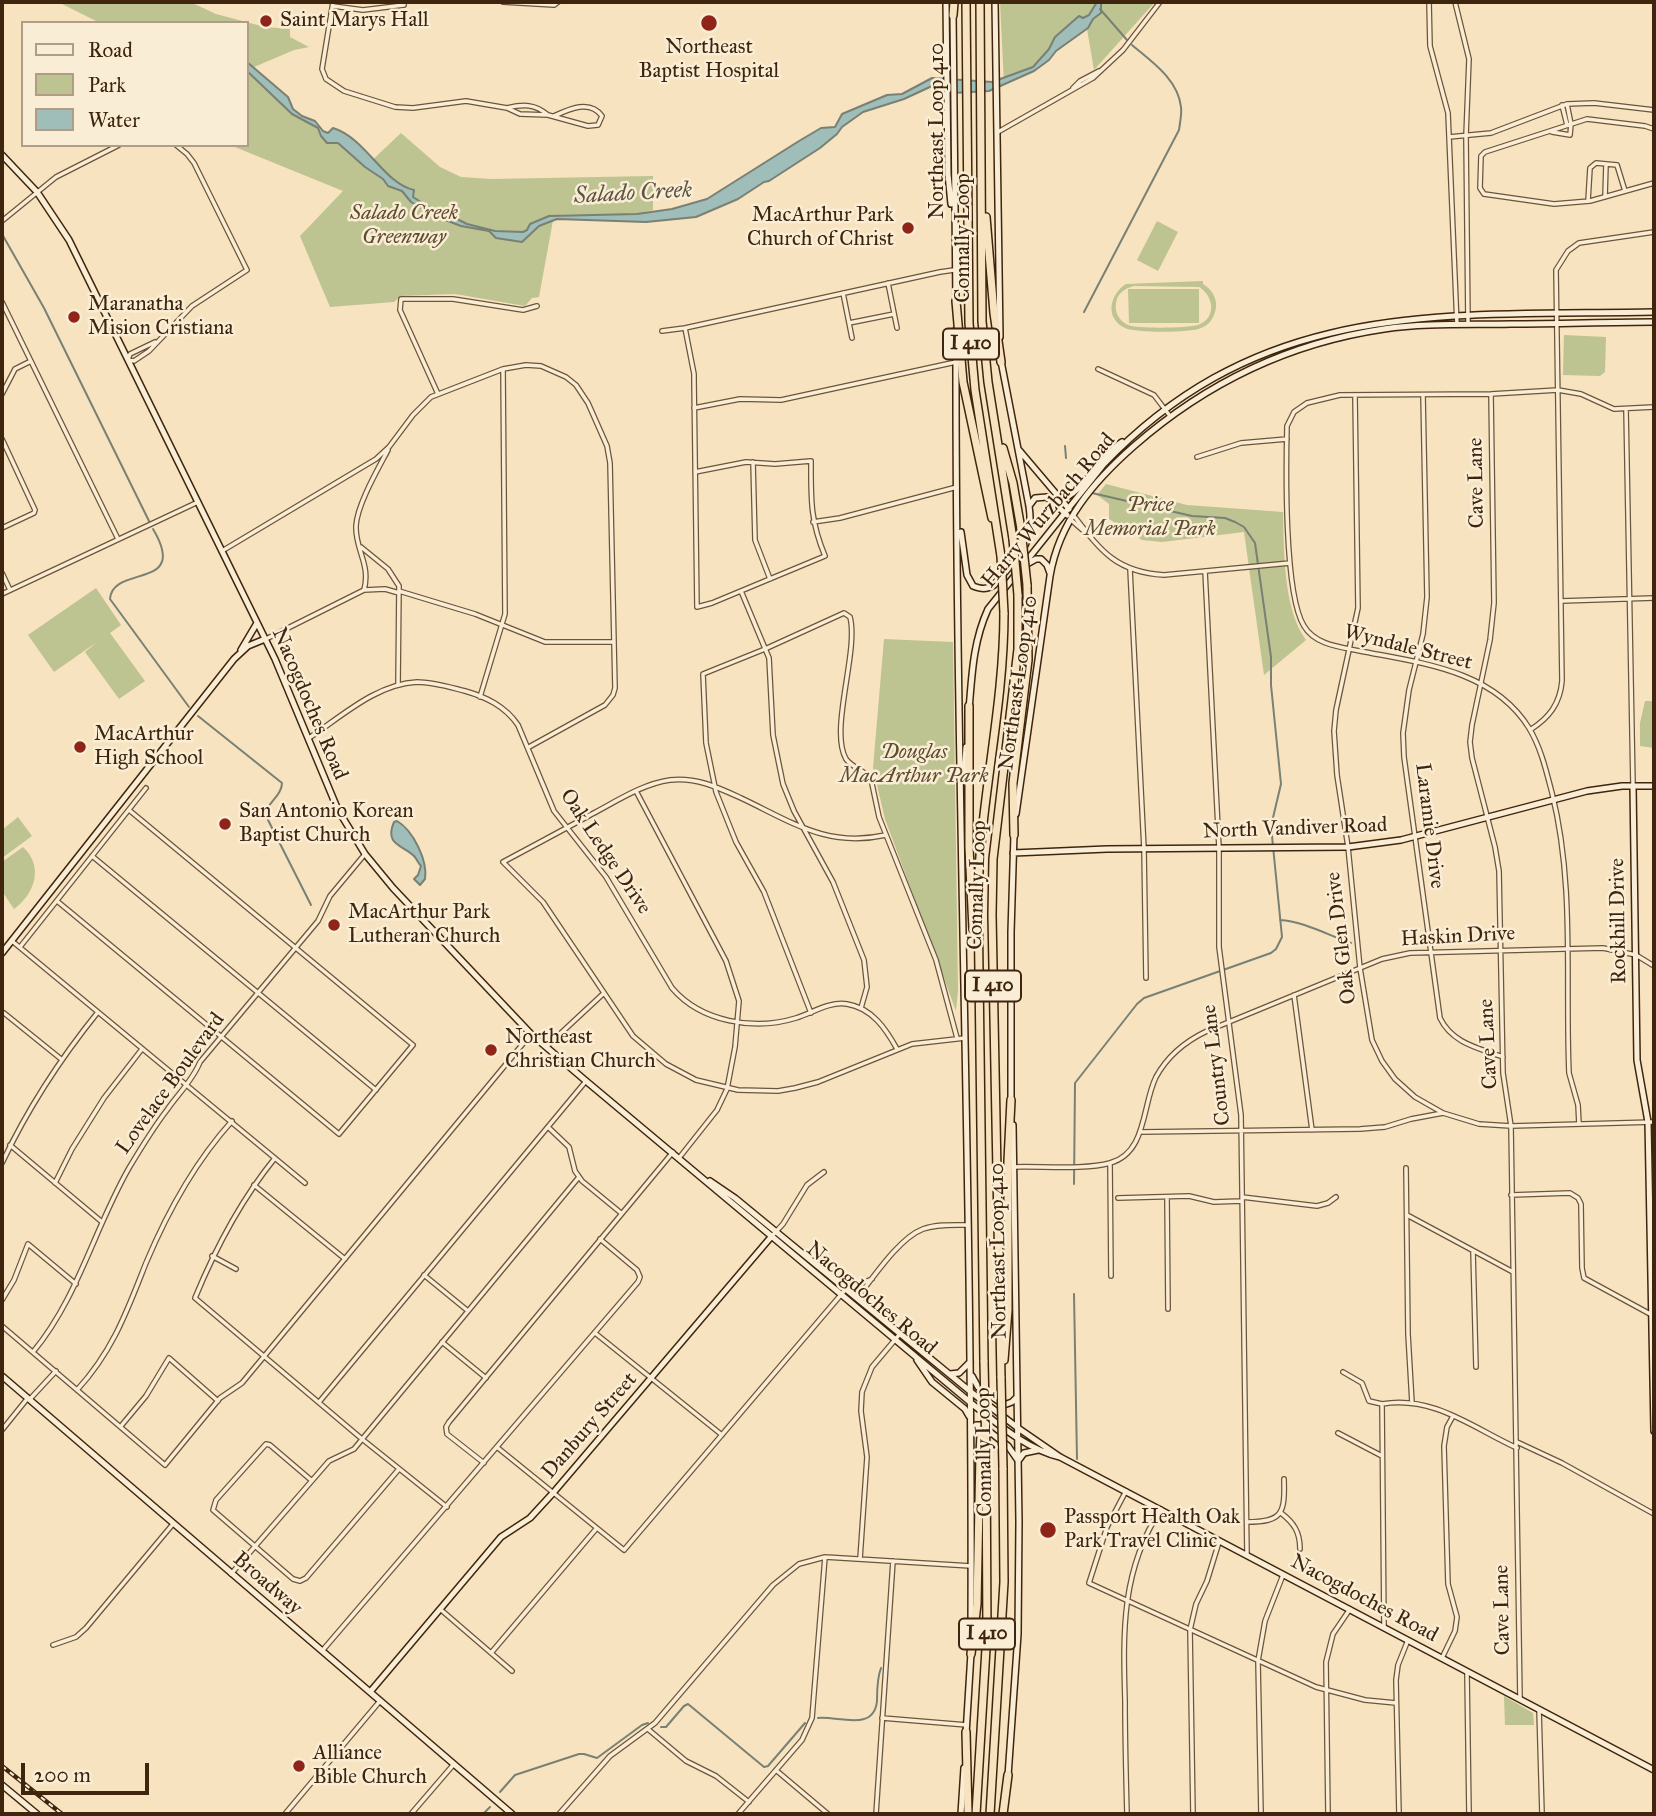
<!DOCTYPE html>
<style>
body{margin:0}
#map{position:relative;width:1656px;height:1816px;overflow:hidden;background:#f7e3bf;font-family:"IM FELL Great Primer",serif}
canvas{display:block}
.frame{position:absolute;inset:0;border:4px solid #3f250d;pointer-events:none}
.legend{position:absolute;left:21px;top:21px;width:228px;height:126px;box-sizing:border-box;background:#faedd5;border:2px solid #af9d85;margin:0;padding:9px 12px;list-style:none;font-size:21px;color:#3f250d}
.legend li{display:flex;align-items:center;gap:14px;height:35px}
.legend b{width:35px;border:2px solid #af9d85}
.scale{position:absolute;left:21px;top:1763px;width:128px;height:32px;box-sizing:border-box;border:4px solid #3f250d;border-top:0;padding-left:9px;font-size:21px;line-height:24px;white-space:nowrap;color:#3f250d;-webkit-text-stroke:5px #faedd5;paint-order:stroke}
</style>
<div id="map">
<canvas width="1656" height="1816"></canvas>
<div class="frame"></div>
<ul class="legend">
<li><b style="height:9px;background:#faedd5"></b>Road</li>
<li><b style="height:19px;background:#bdc391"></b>Park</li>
<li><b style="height:19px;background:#9fbdb9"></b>Water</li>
</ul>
<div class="scale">200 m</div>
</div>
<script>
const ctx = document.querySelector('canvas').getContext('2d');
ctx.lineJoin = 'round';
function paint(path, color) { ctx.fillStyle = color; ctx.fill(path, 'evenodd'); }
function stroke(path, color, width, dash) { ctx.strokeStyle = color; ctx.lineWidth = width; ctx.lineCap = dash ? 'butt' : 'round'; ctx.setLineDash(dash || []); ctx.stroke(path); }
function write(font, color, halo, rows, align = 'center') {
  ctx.font = font + ' "IM FELL Great Primer",serif'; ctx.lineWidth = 5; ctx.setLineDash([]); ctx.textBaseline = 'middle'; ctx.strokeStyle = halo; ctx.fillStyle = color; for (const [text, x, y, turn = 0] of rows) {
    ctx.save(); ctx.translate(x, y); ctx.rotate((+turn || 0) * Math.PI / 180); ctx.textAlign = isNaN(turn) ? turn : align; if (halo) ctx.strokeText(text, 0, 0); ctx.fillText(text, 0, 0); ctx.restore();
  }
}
const green = new Path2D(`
 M58 2H190L216 14 265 27 290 29V37L309 47 294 50 247 70V23H100Z
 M1000 2H1155L1094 70 1087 29 1056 51 1049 60 1034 71 1004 84Z
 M247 71 286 108 303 121 311 122 318 128 330 143H338L365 167 401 133 440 167 461 177 491 179 653 176V210L637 214 554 215 539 297 532 298 525 306 455 294 401 296 394 302 330 307 300 236 343 191 230 145H247Z
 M1157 221 1178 232 1158 271 1137 260Z
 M1203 281V284C1211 289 1217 297 1216 307 1215 316 1210 325 1201 328 1190 333 1136 333 1125 328 1104 318 1110 294 1126 284ZM1134 286 1199 287C1214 296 1217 318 1198 325 1188 328 1138 329 1128 325 1120 322 1114 312 1116 303 1117 293 1126 288 1134 286Z
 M1128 289H1199V323H1129Z
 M1564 335 1606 337 1605 372 1600 376 1563 375Z
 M1106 484 1187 505 1283 512C1284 550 1283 609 1306 640L1264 675 1244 532 1162 542 1142 540 1109 519V504L1097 495Z
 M96 588 121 625 110 633 145 681 119 699 85 652 97 642 54 672 28 635Z
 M884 639 953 642 958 990 956 1011 885 819 873 768Z
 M1645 701H1654V748L1640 746V723Z
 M18 817 32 836 2 858V830Z
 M23 847C44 866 35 894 14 909L2 891V862Z
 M1504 1696 1533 1713 1534 1725H1505Z`);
const water = new Path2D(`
 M1097 2H1101V13L1093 19 1088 28 1056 51 1049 60 1034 71 989 91 953 93 941 86H932L904 99 863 112 842 127 837 134 820 148 769 181 764 182 738 199 696 217 646 222 557 219 539 226 522 242 496 238 489 231 461 226 435 216 411 202 402 191 388 186 383 179 365 167 338 143H327L321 136 318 128 292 114 247 71V62L288 97 293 109 302 116 315 121 323 131 328 133 333 128C366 138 384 184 414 190L413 197 438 213 447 214 467 224 495 231 523 232 527 230 530 224 549 216 637 214 672 209 707 199 799 141 821 128 835 127 842 114 887 95 902 94 932 78 992 82 1033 67 1049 49 1055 37 1079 16 1083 18 1089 15Z
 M397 821C413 830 428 861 425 879L420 885 414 879 418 875 421 866C418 863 417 859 414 856 403 845 384 845 394 822Z`);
const stream = new Path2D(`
 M1100 9 1127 40
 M2 234 44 308 149 521
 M1084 312 1179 130C1180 122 1182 114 1181 107 1178 79 1151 61 1132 45
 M1065 446 1066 458
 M1069 479 1074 487
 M153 529C190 591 112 564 110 599L189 707
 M198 716 282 783C282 795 268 802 265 814L311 905
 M1280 920C1302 921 1328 935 1351 943
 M1074 1184 1075 1083 1137 1004 1144 998 1271 953 1276 949 1282 937 1271 826 1281 784 1271 685V657L1255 543 1244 527 1235 522 1225 518 1192 516 1092 493
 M1074 1294 1077 1459
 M818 1718C839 1716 874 1732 877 1701 877 1690 877 1678 881 1668
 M661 1727H666L684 1706 688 1704 764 1767 768 1766 805 1723
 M500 1792 515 1775 579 1754H584L597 1758 642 1725 648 1723
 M483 1814 490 1807`);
const street = new Path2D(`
 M333 2 322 69 326 79 344 91 395 107 413 108 466 101 507 108 520 114 548 115C535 104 524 104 507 108
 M503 2 554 5 558 2
 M1429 2 1430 46 1448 113 1457 325
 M1455 2 1469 59 1466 136 1468 323
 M333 6 363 10 404 5V2
 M1073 88 1080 81 1099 71
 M1562 105 1567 125
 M548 115 588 126 598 125 602 116C590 99 569 109 554 116
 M1654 129 1645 126 1587 119 1485 152 1481 156 1480 188 1484 194 1554 204 1590 201 1654 183
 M998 132 1093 78 1123 50 1160 2
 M1552 132 1570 135 1571 124 1567 104
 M1449 137 1491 133 1567 104 1594 103 1654 110
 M1605 197 1606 164
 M1588 201 1590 168 1596 163 1617 165 1625 191
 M2 221 56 177 119 145
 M888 283 897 328
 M843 293 852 338
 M2 302 118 539
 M849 323 894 314
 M685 328 694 374V380L697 607 712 603 825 556C810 520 811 499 811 461L775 464 746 462 695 472
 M662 331 685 328 940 272 954 270
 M128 360 134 361 149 351 192 306 247 270 194 163 187 154 176 145
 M128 360 130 354 155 342
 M1098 369 1154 395 1170 416
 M2 394 15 369 31 361
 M438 394 400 310 401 299H453L523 310 537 306
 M1491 394 1494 603 1490 640 1472 725 1470 742 1472 758 1495 847 1499 871 1503 1073 1511 1126 1520 1699
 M1423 395 1427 597 1423 634 1409 690 1403 733 1404 757 1440 1018C1452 1043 1478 1048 1503 1057
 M1355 396 1358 608 1336 710 1334 731 1337 775 1348 847 1360 968 1372 1040 1382 1061 1395 1079 1415 1097 1443 1113
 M694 408 740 399 781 400 956 362
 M1626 409 1633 786
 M2 439 35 510 34 513 2 528
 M1197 457 1241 443 1287 439
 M753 462 755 540 770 579
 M1074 516C1101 551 1116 572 1164 575L1290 563
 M1071 520 1086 533
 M813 522 840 518 957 487
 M361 547 388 569 399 586 398 685
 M222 551 376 459 389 447 413 415 431 397 503 369 526 365 541 366 566 377 576 385 588 403 607 446 610 463 615 688 613 695 605 705 529 747
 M1130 569 1144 849 1146 978
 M1205 571 1219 848V947L1241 1115 1247 1555
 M2 573 10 590
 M364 590C371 564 355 550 356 526 357 505 378 469 388 450
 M399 591 475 614 545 642H614
 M741 591 769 658 773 735 783 784 794 811 833 882 864 960 867 987 861 1008
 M2 594 198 502
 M1561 601 1654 598
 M266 639 364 590 385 589 399 593
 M480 697 505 614 503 369
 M1530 730C1549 718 1560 704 1562 681L1556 270 1568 251 1579 243 1654 232
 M309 738C341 717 376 684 417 682 433 682 449 687 465 691 486 697 505 706 518 725L554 811 606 877 672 988C701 1022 754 1031 796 1018 812 1013 830 1001 847 1004 872 1008 886 1029 897 1049
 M636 791 726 961 739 1001 735 1047 727 1089 717 1110 679 1158
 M886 835C827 848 792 822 741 798 717 787 696 777 670 780 642 784 617 801 592 814 563 830 533 846 503 862L543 902 633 1036 666 1064 696 1080 738 1090 778 1091 795 1088 818 1082 912 1044 965 1038
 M92 856 376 1090
 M57 901 339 1134 413 1045 129 810
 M12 941 305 1183
 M20 947 146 788
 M1294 995 1312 1130
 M4 1013 61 1059
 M811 1013 764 892 736 842 716 792 706 743 703 674 765 649 844 613 850 617C859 651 829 730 846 759 852 768 865 770 871 779L879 817 936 960 957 1038
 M546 1047 604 993
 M1579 1124 1578 1105 1569 1073C1565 979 1575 885 1552 793 1546 770 1541 748 1529 728 1493 670 1421 663 1360 651 1341 647 1315 645 1304 626 1284 594 1286 467 1287 426L1294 412 1307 403 1340 395 1491 394 1558 390 1581 394 1614 409 1654 407
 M548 1127 569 1147 575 1171 582 1181 621 1213
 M1140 1132 1360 1129 1385 1127 1411 1119 1443 1113 1479 1124 1511 1126 1654 1122
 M10 1145 102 1222
 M275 1158C240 1201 216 1247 195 1298L362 1439 447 1507
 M2 1163C28 1108 60 1059 98 1012
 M1110 1163 1111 1276
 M1013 1167C1041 1166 1085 1170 1110 1163 1147 1153 1142 1105 1156 1077 1168 1055 1186 1041 1207 1031L1382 959 1410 953 1603 948 1636 955 1654 966
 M1406 1168 1408 1334 1412 1403
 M55 1183 72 1149 104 1098 142 1049
 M254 1185 345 1259
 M1511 1195 1570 1193 1578 1198 1581 1204 1582 1268 1584 1278 1652 1315
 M1167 1197 1168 1309
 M1242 1197 1317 1206 1328 1203 1336 1197
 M1118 1198 1189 1196 1214 1202 1242 1201
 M1407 1215 1513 1272
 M771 1237 783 1224 807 1185 824 1172
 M1473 1251 1476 1367
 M212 1256 236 1269
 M424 1275 468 1311
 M857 1298C873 1278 899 1238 923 1229 937 1224 953 1225 967 1225
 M2 1300 14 1280 28 1244 76 1284
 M2 1326 165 1465 220 1398 242 1383 531 1034
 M595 1333 722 1435
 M442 1342 486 1378
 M33 1352C78 1298 94 1229 129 1168 141 1148 153 1128 167 1110 178 1094 193 1080 200 1062L318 921 330 896 365 854
 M1343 1372 1362 1383 1369 1401 1382 1404
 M77 1390C113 1351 127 1311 146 1263 167 1213 195 1162 232 1121
 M30 1399 56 1371
 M320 1401 586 1081
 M1382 1404 1384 1626
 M1382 1404C1433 1395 1473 1428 1517 1448
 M121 1426 146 1396 169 1358 218 1401
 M2 1430 27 1399
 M1338 1433 1382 1456
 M1517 1442 1562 1463 1654 1514
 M498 1448 624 1550 845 1290 872 1279
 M484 1463 447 1434 446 1427 449 1422 673 1152
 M311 1480 270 1445 266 1444 216 1500 213 1510 293 1579 300 1581 306 1578 399 1469
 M1126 1491 1107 1527 1089 1583 1316 1687 1365 1700 1396 1703
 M1281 1513C1294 1523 1300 1532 1300 1549
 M1247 1522C1283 1522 1285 1513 1284 1479
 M860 1559 867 1457 861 1411 862 1392 872 1367 899 1335
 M231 1574 329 1461 354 1449 579 1177
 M440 1609 512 1671
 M53 1645 76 1637 86 1628 173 1524
 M322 1651 638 1282 640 1277 637 1270 600 1239
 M491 1653 596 1529
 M1442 1658 1455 1631 1457 1617 1448 1584 1444 1446 1447 1427 1453 1416
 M1467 1673 1469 1814
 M1539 1709 1542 1814
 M882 1718 967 1725
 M649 1730 686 1761 716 1776 749 1802
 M777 1771 828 1814
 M285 1814 380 1701
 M411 1814 454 1764
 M559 1814 610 1756 655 1723 773 1585 799 1564 825 1557 971 1566
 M738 1814 802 1740 812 1718 825 1557
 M876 1814 893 1561
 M1127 1814C1126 1777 1125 1739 1125 1701 1123 1632 1121 1570 1161 1509
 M1193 1814 1190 1630 1196 1604 1207 1581 1219 1542
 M1261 1814 1258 1661 1265 1621 1283 1575
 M1328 1814 1326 1662 1333 1634 1350 1609
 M1399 1814 1396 1680 1398 1665 1408 1640`);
const secondary = new Path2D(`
 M946 2 948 174 951 204
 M995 2 1000 337
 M953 12 956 303
 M2 155 37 192 69 240 275 659 338 810 365 854 393 888 531 1034 586 1081 971 1403C998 1424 1026 1449 1060 1457
 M956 330C955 763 973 1196 971 1629
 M1019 450 1069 509
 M1062 498C1078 498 1104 453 1122 442
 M1029 506 1035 498 1047 497 1067 515
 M961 532 967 575 973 586C981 589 986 590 994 585 1018 556 1035 546 1029 506L1001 361
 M1027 564 1036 559H1041L1047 565 1050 573
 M241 650 257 623
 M969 710C972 674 973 642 988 609L1104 464C1264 297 1444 316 1654 312
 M964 776 966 747
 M1633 786 1637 1060 1648 1122 1654 1431
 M1016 814 1050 576C1059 522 1093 482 1134 446 1206 383 1289 343 1384 329 1426 323 1469 325 1511 324 1559 324 1607 322 1654 322
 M1013 853 1107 849 1348 847 1401 840 1587 791 1622 786H1654
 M2 953 234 659 248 646 265 639
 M1011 1101V932L1014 834
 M710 1181 735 1198 971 1392 1018 1428 1060 1457 1654 1770
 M917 1360 932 1382 965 1409 969 1416
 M950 1374 959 1373 970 1362
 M2 1376 512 1814
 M972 1376 978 1387 1004 1405 1012 1402 1017 1397
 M971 1432 976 1425H981L1008 1446 1017 1459
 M1018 1461 1024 1453 1038 1450
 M370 1692 501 1537 530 1518 553 1493 771 1237
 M966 1734 971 1653
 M1008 1776 1018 1634 1019 1522 1013 1125
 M2 1785 37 1814
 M961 1814 964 1768`);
const highway = new Path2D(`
 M966 2 969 323 975 390 1001 556
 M980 2 982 321 988 382 1013 539
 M953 15 954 2
 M986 217 994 313 1001 362
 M956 301 963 382 992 518
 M1003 448 1013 483 1021 529
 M969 706V847L973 929
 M1014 835 1013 783 1028 660 1027 585
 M1004 1360 1008 1310V1161L1011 1100
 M984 1362 978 895C980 801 1004 708 1004 613
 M1001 1378 992 915 993 859 1018 649V595
 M971 1654 977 1604 980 1453
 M966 1732 968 1814
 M976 1814 987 1632 986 1454
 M990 1814 1004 1582 1003 1468
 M1003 1814 1008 1775`);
const rail = new Path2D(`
 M2 1766 62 1814`);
const highwayBridge = new Path2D(`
 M1021 529 1027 585
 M1013 539 1018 595
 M1001 556 1004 613
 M984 1362 986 1454
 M1001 1378 1003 1468
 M980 1453 981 1435`);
const markers = [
 [266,21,7,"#8f2418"],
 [709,23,9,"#8f2418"],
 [908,228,7,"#8f2418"],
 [74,317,7,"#8f2418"],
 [80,747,7,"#8f2418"],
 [225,824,7,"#8f2418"],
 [334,925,7,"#8f2418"],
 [491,1050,7,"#8f2418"],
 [1048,1530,9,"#8f2418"],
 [299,1766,7,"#8f2418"]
];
const shields = [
 [971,344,56],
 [993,986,56],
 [987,1634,56]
];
const shieldNames = [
 ["I 410",971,344],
 ["I 410",993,986],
 ["I 410",987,1634]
];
const poiNames = [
 ["Saint Marys Hall",280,21],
 ["Northeast",709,48,"center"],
 ["Baptist Hospital",709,72,"center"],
 ["MacArthur Park",894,216,"right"],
 ["Church of Christ",894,240,"right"],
 ["Maranatha",88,305],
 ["Mision Cristiana",88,329],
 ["MacArthur",94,735],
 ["High School",94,759],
 ["San Antonio Korean",239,812],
 ["Baptist Church",239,836],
 ["MacArthur Park",348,913],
 ["Lutheran Church",348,937],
 ["Northeast",505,1038],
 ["Christian Church",505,1062],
 ["Passport Health Oak",1064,1518],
 ["Park Travel Clinic",1064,1542],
 ["Alliance",313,1754],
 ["Bible Church",313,1778]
];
const streetNames = [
 ["Northeast Loop 410",938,131,-90],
 ["Connally Loop",964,238,-90],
 ["Cave Lane",1477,483,-91],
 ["Harry Wurzbach Road",1049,511,-50],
 ["Wyndale Street",1408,648,14],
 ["Northeast Loop 410",1019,683,-82],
 ["Nacogdoches Road",309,704,67],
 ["Laramie Drive",1429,826,83],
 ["North Vandiver Road",1295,829,-2],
 ["Oak Ledge Drive",605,852,56],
 ["Connally Loop",978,885,-88],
 ["Rockhill Drive",1619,921,-91],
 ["Haskin Drive",1458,937,-3],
 ["Oak Glen Drive",1342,938,-97],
 ["Cave Lane",1489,1044,-93],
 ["Country Lane",1217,1065,-97],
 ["Lovelace Boulevard",171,1084,-54],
 ["Northeast Loop 410",999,1251,-91],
 ["Nacogdoches Road",871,1299,40],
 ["Danbury Street",590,1426,-49],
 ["Connally Loop",985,1452,-91],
 ["Broadway",267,1584,41],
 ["Nacogdoches Road",1364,1599,28],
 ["Cave Lane",1503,1610,-91]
];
const parkNames = [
 ["Salado Creek",404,214],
 ["Greenway",404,238],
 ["Price",1150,506],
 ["Memorial Park",1150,530],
 ["Douglas",914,753],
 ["MacArthur Park",914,777]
];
const waterNames = [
 ["Salado Creek",633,194,-3]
];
paint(green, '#bdc391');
paint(water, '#9fbdb9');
stroke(water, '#798074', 2);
stroke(stream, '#798074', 2);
stroke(street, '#6d543a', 6);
stroke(secondary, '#3f250d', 8);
stroke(highway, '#3f250d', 10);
stroke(street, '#faedd5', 3.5);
stroke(secondary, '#faedd5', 5);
stroke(highway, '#f7e3bf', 7);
stroke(rail, '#3f250d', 4.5);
stroke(rail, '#faedd5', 2, [5]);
stroke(highwayBridge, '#3f250d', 10, []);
stroke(highwayBridge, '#f7e3bf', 7);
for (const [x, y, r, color] of markers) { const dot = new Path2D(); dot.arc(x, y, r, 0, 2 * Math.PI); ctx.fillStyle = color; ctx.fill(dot); stroke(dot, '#faedd5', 2.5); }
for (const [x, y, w] of shields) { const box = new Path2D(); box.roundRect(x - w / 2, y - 15.5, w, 31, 5); ctx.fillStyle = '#faedd5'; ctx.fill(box); stroke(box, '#3f250d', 2); }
write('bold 19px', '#3f250d', null, shieldNames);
write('21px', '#3f250d', '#faedd5', poiNames, 'left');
write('21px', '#3f250d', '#faedd5', streetNames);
write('italic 21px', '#5e4c2e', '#faedd5', parkNames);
write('italic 23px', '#5c5341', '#faedd5', waterNames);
</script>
